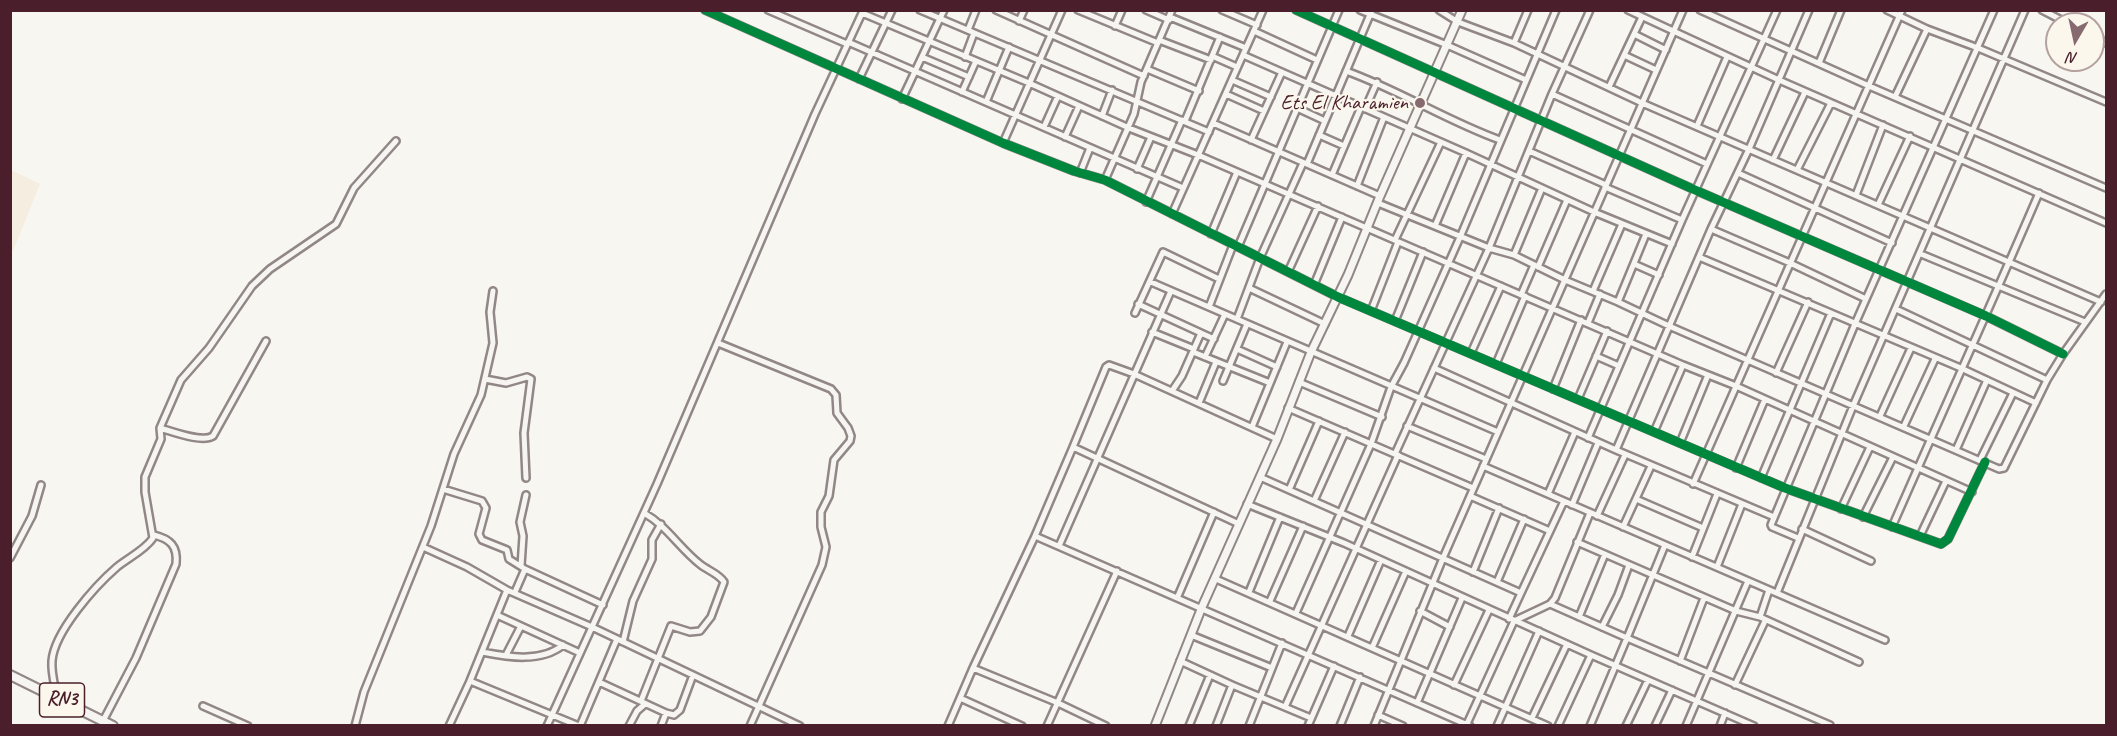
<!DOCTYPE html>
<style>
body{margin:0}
#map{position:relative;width:2117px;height:736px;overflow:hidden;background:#f8f6f0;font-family:Caveat,sans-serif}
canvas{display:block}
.frame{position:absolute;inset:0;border:12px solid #4a1f2b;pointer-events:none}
.north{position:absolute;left:2045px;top:12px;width:60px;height:60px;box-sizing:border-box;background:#fbf7ec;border:2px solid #b4a19f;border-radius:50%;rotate:189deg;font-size:16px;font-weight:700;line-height:24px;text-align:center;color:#4a1f2b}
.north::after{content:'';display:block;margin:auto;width:21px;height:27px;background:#876a70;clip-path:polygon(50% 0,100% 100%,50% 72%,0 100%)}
</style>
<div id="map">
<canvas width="2117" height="736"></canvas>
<div class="frame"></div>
<div class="north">N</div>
</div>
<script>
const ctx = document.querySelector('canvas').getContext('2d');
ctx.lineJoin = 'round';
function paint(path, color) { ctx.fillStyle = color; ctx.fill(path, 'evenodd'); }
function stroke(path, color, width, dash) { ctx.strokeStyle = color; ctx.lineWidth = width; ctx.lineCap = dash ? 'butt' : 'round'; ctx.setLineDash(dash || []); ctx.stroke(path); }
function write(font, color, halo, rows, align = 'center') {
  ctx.font = font + ' Caveat,sans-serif'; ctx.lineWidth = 4.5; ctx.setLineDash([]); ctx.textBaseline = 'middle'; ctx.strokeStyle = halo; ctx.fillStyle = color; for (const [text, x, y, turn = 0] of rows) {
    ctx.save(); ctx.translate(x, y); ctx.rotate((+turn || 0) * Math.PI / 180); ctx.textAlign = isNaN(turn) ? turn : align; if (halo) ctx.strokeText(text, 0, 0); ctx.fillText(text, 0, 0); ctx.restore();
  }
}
const built = new Path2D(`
 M11 170 40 184 13 251H10Z`);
const minor = new Path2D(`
 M705 10 1003 143 1074 171 1105 180 1338 297 1785 488 1941 544 1948 539 1985 462
 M768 10 847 44
 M920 10 1209 132
 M996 10 1144 76
 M1078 10 1158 43
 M1146 10 1169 20
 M1222 10 1257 25
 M1296 10 1695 190 1986 316 2063 354
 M1360 10 1447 45 1526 80
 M1439 10 1458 22 1514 43 1642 103 2101 302
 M1628 10 1779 80 2106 223
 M1700 10 1869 86 2106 188
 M1887 10 1927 29 1978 48 2106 102
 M2042 10 2069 24
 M862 13 1029 83 1129 128 1198 155 1683 365 1736 386 1972 492
 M1170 17 1246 48
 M1019 21 1024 10
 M1115 26 1122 10
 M968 30 976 10
 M1254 31 1317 60
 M1634 34 1666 50
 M2093 36 2106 43
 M1159 40 1211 60
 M848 42 1183 188
 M1514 43 1528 10
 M1243 55 1466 153 1594 212 1672 244
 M1624 55 1656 70
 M1212 56 1237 67
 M922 57 969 77
 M965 57 974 33
 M1819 63 1841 10
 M1147 69 1199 91
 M1346 71C1399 90 1447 121 1500 140
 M859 79 892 10
 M1232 80 1271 97
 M1609 87 1642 17
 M962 92 976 61
 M1226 94 1264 111
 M1552 94 1707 164
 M1895 97 1927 29
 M902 99 944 10
 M986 102 1009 47
 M1297 108 1325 121
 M1365 109 1377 82
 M1102 116 1112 90
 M1185 121 1220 37
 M1213 123 1380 196
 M1697 126 1727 57
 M1044 127 1058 96
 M1319 135 1344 146
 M1065 137 1079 106
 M1251 140 1282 72
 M1003 143 1062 10
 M1529 151 1606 185
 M1773 160 1805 92
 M1307 164 1372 10
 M1137 169 1151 137
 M1797 170 1831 103
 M1080 173 1090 148
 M1738 173 1892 243
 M1332 175 1361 107
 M1105 180 1134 114 1141 82 1172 10
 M1357 186 1384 117
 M1856 195 1883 125
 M1146 202 1182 120
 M1378 203 1489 248 1514 255 1565 280 1618 302 1669 326 1999 469 2004 468 2047 380 2063 354 2106 294
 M1878 205 1910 136
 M1172 214 1263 10
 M1682 220 1777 10
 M1435 226 1466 153
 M1711 229 1790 263 1866 299
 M1211 234 1237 172
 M1395 240 1441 142
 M1238 247 1339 10
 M1921 254 2085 322
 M1514 255 1542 188
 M1699 257 1963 369 2036 403
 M1634 264 1659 275
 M1538 267 1567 200
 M1288 272 1318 206
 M1151 282 1498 432
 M1314 285 1342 217
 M1249 288 1325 324
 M1593 291 1622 224
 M1521 295 1534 265
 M1618 302 1646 234
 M1138 304 1214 339
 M1209 307 1233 245
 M1896 309 2047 380
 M1371 311 1398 242
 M1135 313 1163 252 1219 279
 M1237 319 1260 258 1303 163
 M1395 321 1423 252
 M1588 323 1600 294
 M1152 332 1194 349
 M718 343 831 389 836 395 837 413 848 428 851 436 850 441 834 460 829 496 821 512V527L826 547 822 565 750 726
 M1237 349 1277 367
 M1193 352 1270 383
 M1471 353 1501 286
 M1596 356 1619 366
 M1205 357 1225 314
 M1496 364 1525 296
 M1434 368 1616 450 1774 517
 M1776 373 1808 302
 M485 379 506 383 527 377 531 379 524 433 526 478
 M1223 381 1247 324
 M1299 382 1382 417
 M1553 389 1581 320
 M1172 391 1182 376 1201 333
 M1578 399 1607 331
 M1199 403 1216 362
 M1288 408 1473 488
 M1880 416 1911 348
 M1407 426 1486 459
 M1904 426 1935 359
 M1252 427 1287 342
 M160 428C174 432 202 443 213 436L266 341
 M1654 432 1683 365
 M1588 438 1682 220 1605 187
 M1680 443 1708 375
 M1073 447 1106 367 1109 365 1134 374 1277 439
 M1616 450 1711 229 1749 149 1809 10
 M1956 450 1987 380
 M1395 454 1489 248 1552 94 1590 10
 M1980 460 2013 393
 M1483 466 1885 640
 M1736 468 1765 399
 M1260 477 1521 593 1509 619
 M1761 478 1831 313
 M1693 484 1902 10
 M443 489 482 501 486 508 479 534 482 540 507 550 509 559 525 569 603 605
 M1289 490 1319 421
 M1548 494 1575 432
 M1470 496 1550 531
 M1636 499 1703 528
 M1314 501 1345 432
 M1247 504 1344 543 1591 655 1754 726
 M1572 505 1598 443
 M1841 509 1870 447
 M1597 516 1625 455
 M1863 517 1893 457
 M1623 527 1651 466
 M1892 527C1941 415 1991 305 2039 193
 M1802 529 1871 561
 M1035 536 1073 447 1239 524
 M1920 536 1946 481
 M1798 538 1772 527 1771 525 1855 324 1994 10
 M1577 542 1736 611 1760 617 1859 662
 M1665 545 1627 638 1830 725
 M1059 546 1171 291
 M423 547 467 567 507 590
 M1692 557 1717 494
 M10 558 32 516 41 485
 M521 566 523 536 520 522 526 495
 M1717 567 1742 504
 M1473 572 1499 508
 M1216 579 1548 726
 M1497 582 1524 519
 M515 592 525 569
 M1249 592 1280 517
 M1521 593 1564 501
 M1777 593 1853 406 2025 10
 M1178 596 1214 512
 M1270 601 1303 526
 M1550 604 1627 638 1590 726
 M1420 611 1450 627
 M1296 613 1371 444 1391 387 1404 363 1461 235 1556 10
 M497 615 580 653
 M1579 617 1605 554
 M1760 617 1769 590
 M1602 627 1618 595 1629 565
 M1191 635 1272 668
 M1348 636 1381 560
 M623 642 633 601 652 559V540L661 524
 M1372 648 1406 571
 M482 652C508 657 541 663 563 645
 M506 655 521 626
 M1180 661 1232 685 1216 726
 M1680 661 1704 598
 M973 668 1035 536 1470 726
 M470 681 507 590 592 627 800 726
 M599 682 666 713 674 715 680 710 693 675
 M1232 685 1311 718
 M1454 685 1489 610
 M1735 685 1765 621
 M57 698C55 686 51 673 52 661 54 632 95 586 117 567 128 558 145 550 153 538L145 492V477L161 439 160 428 181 380 209 348 252 286 270 269 336 224 354 188 396 141
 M960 698 1022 726
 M641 701 671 626 690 632 700 631 711 617 724 582C719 574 709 571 701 565 680 549 667 526 644 513
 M1417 703 1462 598
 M203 706 248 726
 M1285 707 1398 455
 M1378 715 1403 726
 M1532 718 1567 644
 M103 721 136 658 176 564C178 546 170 539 154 535
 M355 726 364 692 431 526 454 454 481 395 493 343 490 312 493 291
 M449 726 470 681 579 726
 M547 726 657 484 815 114 863 11
 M580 726 617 639
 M629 726 637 711 645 704
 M661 726 666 713
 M948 726 973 668 1058 703 1106 726
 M1047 726 1117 571
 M1189 726 1210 675
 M1249 726 1282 643
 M1308 726 1334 666
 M1340 726 1360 677
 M1374 726 1443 558 1683 10
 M1466 726 1514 621 1550 604 1555 598 1590 513
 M1497 726 1539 631
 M1558 726 1591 655
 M1626 726 1648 680
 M1655 726 1672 690
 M1686 726 1748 581
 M1720 726 1725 713`);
const major = new Path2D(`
 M1155 726 1202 607 1277 439 1311 352 1348 275 1380 196 1462 10`);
const highway = new Path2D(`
 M10 675 113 726`);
const cycleway = new Path2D(`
 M705 10 1003 143 1074 171 1105 180 1338 297 1785 488 1941 544 1948 539 1985 462
 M1296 10 1695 190 1986 316 2063 354`);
const markers = [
 [1420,103,6,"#876a70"]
];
const shields = [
 [62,700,45]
];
const shieldNames = [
 ["RN3",62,700]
];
const poiNames = [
 ["Ets El Kharamien",1408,103]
];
paint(built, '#f5eddf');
stroke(minor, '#918787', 10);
stroke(major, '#918787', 11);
stroke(highway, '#918787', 12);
stroke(minor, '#f6f5f1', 5);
stroke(major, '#f6f5f1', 7);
stroke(highway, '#f6f5f1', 8);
stroke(cycleway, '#00873e', 9);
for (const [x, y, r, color] of markers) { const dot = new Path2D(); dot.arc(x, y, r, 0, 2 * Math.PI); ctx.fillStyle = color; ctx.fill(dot); stroke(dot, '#fbf7ec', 2); }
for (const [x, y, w] of shields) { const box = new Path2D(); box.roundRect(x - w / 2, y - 17, w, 34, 4.5); ctx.fillStyle = '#fbf7ec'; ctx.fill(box); stroke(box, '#4a1f2b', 1.5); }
write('bold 20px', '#4a1f2b', null, shieldNames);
write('21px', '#4a1f2b', '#fbf7ec', poiNames, 'right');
</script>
